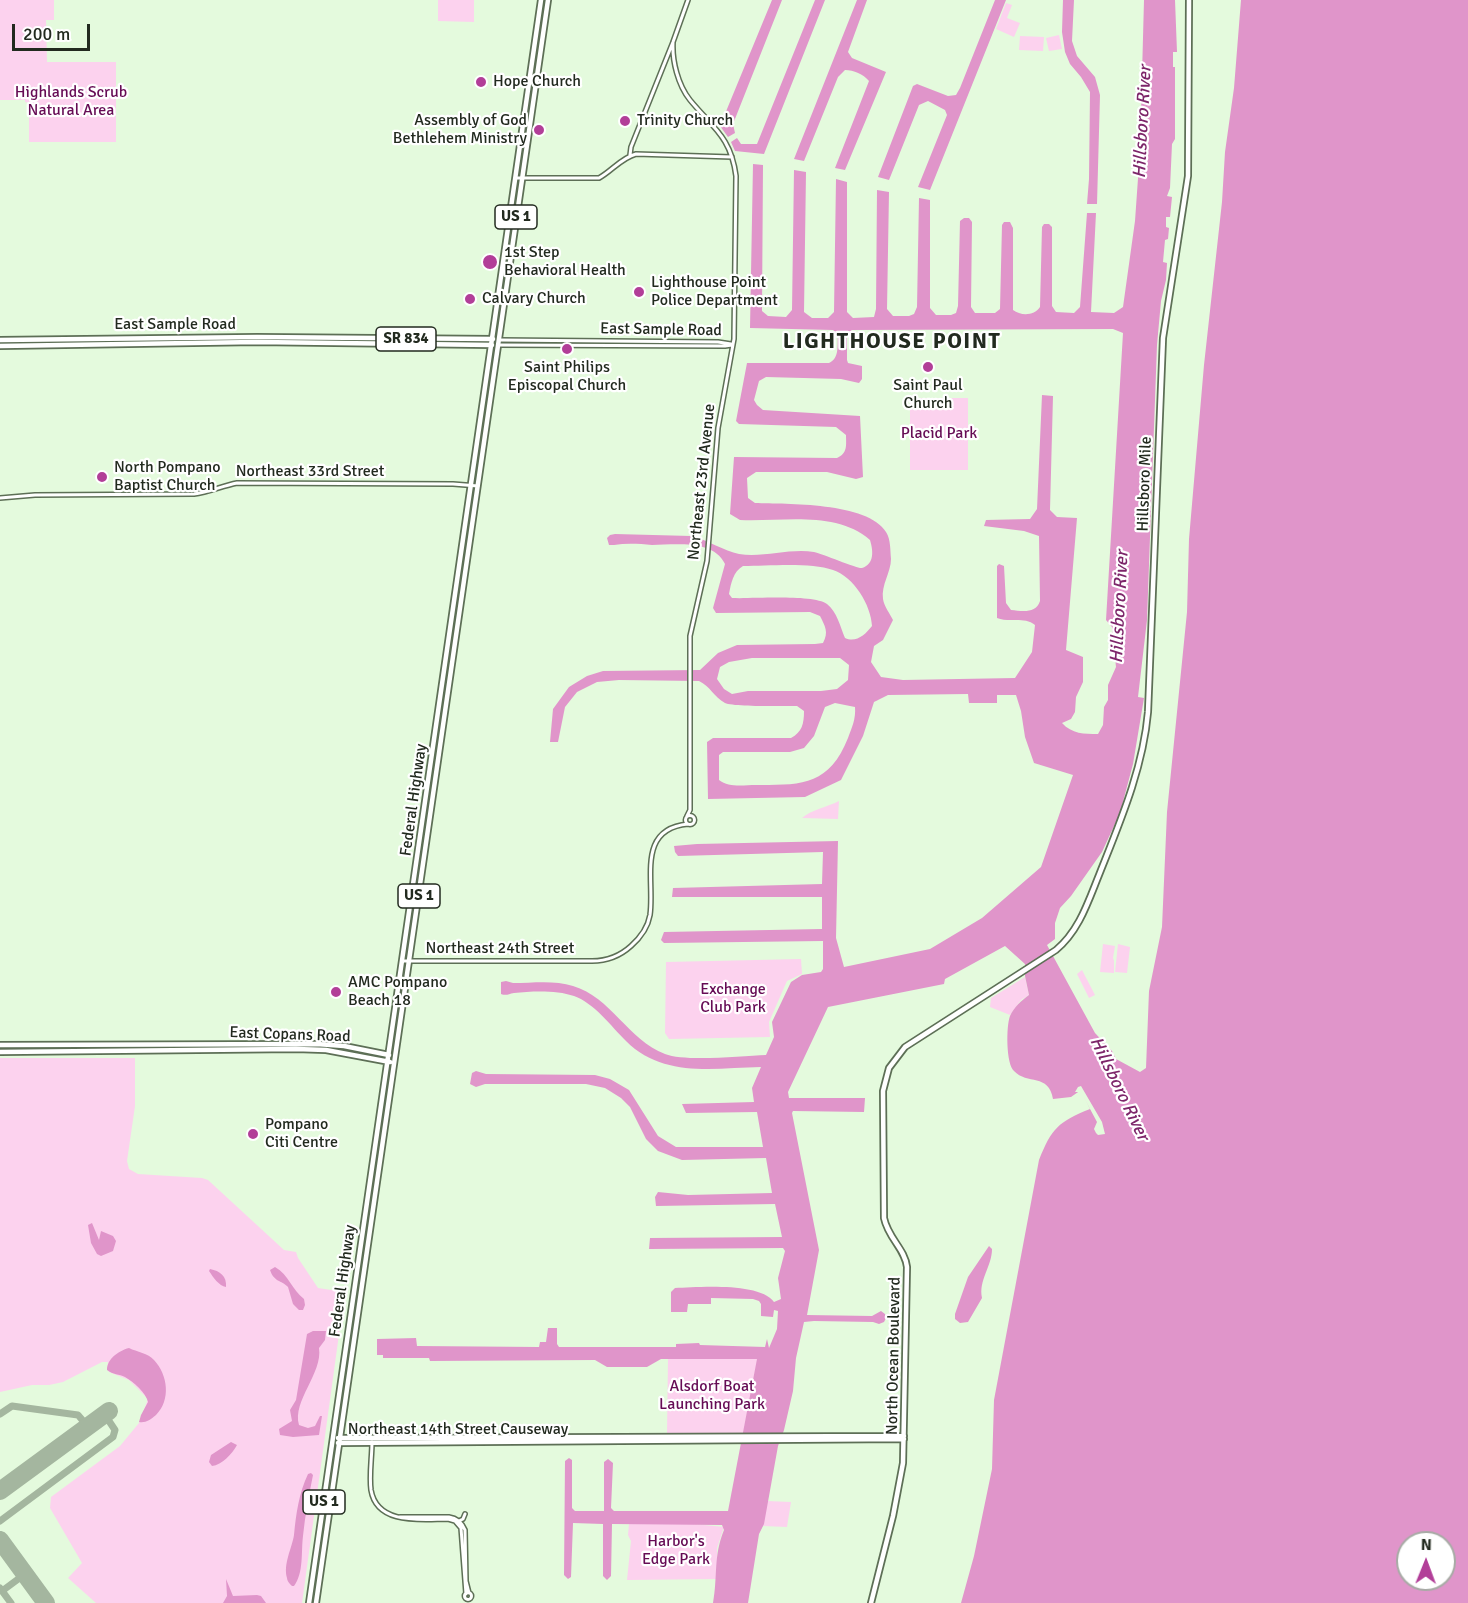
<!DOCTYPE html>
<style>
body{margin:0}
#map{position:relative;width:1468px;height:1603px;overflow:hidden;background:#e4fadd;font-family:Signika,sans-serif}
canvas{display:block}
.north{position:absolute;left:1396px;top:1531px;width:60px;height:60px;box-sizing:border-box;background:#fff;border:2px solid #a7aaa5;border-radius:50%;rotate:1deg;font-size:16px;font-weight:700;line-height:24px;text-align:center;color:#222a1f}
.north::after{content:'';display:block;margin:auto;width:21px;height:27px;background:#b23e98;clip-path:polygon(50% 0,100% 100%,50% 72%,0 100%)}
.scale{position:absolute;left:12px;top:24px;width:78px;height:27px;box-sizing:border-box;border:3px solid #222a1f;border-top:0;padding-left:8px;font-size:18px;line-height:21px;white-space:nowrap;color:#222a1f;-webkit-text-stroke:4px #fff;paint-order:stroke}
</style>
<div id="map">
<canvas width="1468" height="1603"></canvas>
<div class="north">N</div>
<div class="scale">200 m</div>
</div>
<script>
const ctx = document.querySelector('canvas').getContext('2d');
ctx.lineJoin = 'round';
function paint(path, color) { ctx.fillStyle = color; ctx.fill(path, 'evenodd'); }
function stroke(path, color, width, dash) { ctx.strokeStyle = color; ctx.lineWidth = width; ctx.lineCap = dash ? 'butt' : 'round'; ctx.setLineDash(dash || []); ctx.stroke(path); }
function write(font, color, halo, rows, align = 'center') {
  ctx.font = font + ' Signika,sans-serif'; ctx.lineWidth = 4.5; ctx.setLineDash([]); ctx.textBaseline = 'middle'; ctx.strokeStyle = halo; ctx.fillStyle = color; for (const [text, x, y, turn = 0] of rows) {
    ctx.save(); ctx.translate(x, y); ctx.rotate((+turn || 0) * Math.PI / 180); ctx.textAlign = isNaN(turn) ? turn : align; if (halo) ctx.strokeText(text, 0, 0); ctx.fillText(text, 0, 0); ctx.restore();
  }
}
const green = new Path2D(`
 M0 0H54V20H46L47 62H116V142H29V103L25 102V100H0Z
 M438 0H474V22L438 21Z
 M1006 3 1012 5 1007 18 1020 23 1014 37 996 29Z
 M1059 35 1062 49 1049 51 1046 38Z
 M1020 36 1044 37 1043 51 1019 50Z
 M910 398H968V470H910Z
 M839 801 838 819 802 818C811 810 827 807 839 801Z
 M1103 944 1115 946 1113 958 1114 961V973L1100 972Z
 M1118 944 1130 947 1127 973 1115 972Z
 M801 959 802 974 787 981 769 1022 770 1037 669 1039 665 1033 666 962Z
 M1082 970 1095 995 1089 998 1077 974Z
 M1025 977 1029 995 1021 1000 1010 1015 990 1007 991 998Z
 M0 1058H135V1106L127 1161 129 1169 138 1174 202 1178 208 1180 284 1250 296 1252 298 1258 318 1288 338 1291 344 1298 302 1603H96L68 1578 82 1563 50 1508 51 1497 120 1446 139 1423 148 1399 129 1380 109 1372 107 1368 108 1362H102L63 1382 49 1385H32L0 1392Z
 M668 1359H758L743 1434H667Z
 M767 1501 791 1502 787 1527 763 1526Z
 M684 1523 724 1527 717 1548V1579L627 1580 631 1541 628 1535 629 1524Z`);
const water = new Path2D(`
 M772 0H782L733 124 735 133 728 137 720 126Z
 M815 0H825L764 154 735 151 731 142 737 138 741 144H757Z
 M857 0H867L848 52 852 58 886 72 845 170 835 168 869 81C863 74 854 70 845 70L838 77 804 161 794 159Z
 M995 0H1006L930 190 918 187 947 115 945 110 928 101 919 105 889 180 878 177 913 86 917 84 948 96 956 95 960 88Z
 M1063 0H1074L1072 41 1077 56 1095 77 1100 95 1097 204H1087L1089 179 1090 92 1081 77 1070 64 1065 52 1062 32Z
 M1144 0H1175L1177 52H1173V67H1175V139L1172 144 1170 188 1167 196 1172 197 1170 217H1166V227L1169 228 1168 239 1165 240 1163 262 1167 263 1166 280 1161 301 1157 345 1147 620 1138 697 1144 698 1133 764 1120 813 1102 852 1071 896 1060 908 1055 923V939L1047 945 1095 1033 1112 1051 1116 1059 1140 1072 1146 1068 1149 991 1162 927 1167 812 1187 612 1189 539 1204 365 1222 202 1225 152 1234 88 1241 0H1468V1603H961L974 1556 992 1469 994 1400 1039 1160C1052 1128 1058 1122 1090 1109L1081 1090 1071 1097 1053 1099C1049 1073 1027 1085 1014 1071 1006 1064 1006 1026 1010 1016 1014 1007 1022 1000 1029 995L1025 976V964L1005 946 945 979 944 984 828 1007 788 1092 789 1098H865L864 1112 793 1111 792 1113 819 1250 807 1315 872 1316 881 1311 885 1314 886 1318 884 1322 879 1324 873 1322 814 1321 804 1322 796 1358 793 1391 784 1430 778 1446 764 1524 759 1534 748 1603H713C718 1576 713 1557 724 1530L722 1525 612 1524 611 1576 607 1580 603 1576V1524L573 1523 571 1577 568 1579 564 1575 565 1461 569 1458 572 1460V1508L575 1511H604V1462L608 1459 613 1463 611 1508 614 1511H728L757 1359H661L647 1367H607L595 1360 430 1361 429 1358H383V1355H377V1339L416 1338 417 1346 539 1347 540 1342H546L548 1328H557V1344L559 1347H676V1344L699 1343 700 1345 765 1347 767 1339 769 1348 777 1329 778 1311 774 1310 773 1317 761 1316V1304L759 1301 753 1299 711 1298V1304H688L687 1312H671V1292L675 1288C698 1287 760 1282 774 1302L781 1299 778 1278 785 1251 783 1248 649 1249 650 1238 782 1237 775 1204 656 1206 655 1197 658 1192 688 1195 772 1193 766 1158 682 1160 658 1151 646 1139 630 1107 621 1098 605 1088 586 1084H485L476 1087 470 1084 472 1073 476 1071 486 1074 595 1075 610 1079 629 1090 658 1136 676 1147H763L757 1112 686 1113 682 1104 754 1102 752 1088 761 1067C713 1068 663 1078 626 1041 611 1026 594 1003 574 996 557 990 532 991 514 993 508 994 507 996 501 994V982L506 981 513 983C533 983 555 980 573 986 611 997 628 1040 665 1054 685 1062 742 1056 766 1055L774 1037 772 1022 791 982 802 975 821 972 823 969V941L664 943 661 940 664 932 822 929V897H672L673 888 822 884 823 852 678 856 675 852 674 846 697 844 838 841 836 938 844 967 930 949 982 918 1041 867 1073 775 1034 763 1025 737 1021 711 1016 695H997V703H969L968 694 888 695 874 702 863 736 841 780 805 797 708 799 707 742 713 738H791C802 732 804 724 804 711L797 706C783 706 734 707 725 703 714 697 710 686 699 681L619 680 597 682 577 692 565 707 558 742H550L553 709 569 687 587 676 603 671 700 670 718 653 737 645 815 644 823 643C829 632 825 626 820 616L810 612 716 613 713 608 725 564C713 539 674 545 652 545 640 544 627 543 614 545H609L607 538 610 535 615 534 691 536C708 540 724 551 739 554 763 558 790 548 814 552 823 554 858 569 862 568 875 564 873 550 870 540 836 510 782 522 740 520L730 514 734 457 837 458C848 453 846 445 846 435L836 427 739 424 736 421 747 363H829C840 358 837 345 838 334L833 330 750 328 753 164 763 165 762 311 768 316 786 317 792 310 794 170 806 172 804 312 812 318H828L834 312 836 179 847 182V312L853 318 874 317 876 309 877 190 889 192 887 309 893 316H909L914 314 917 307 919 198 930 200V308L936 315H951L956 313 958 306 960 221 964 218H969L972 222 971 307 975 313H995L1000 309 1002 225 1004 222H1010L1013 228V310C1021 316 1034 316 1040 307L1042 227 1044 224H1049L1052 227V306L1056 312 1074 313 1080 307 1087 213H1096L1091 312 1114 313 1123 307 1135 221 1140 150ZM1113 329 1123 333 1106 620 1112 627 1116 667 1108 685V700L1104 707 1103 725 1098 734C1084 734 1072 734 1062 723L1071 719 1075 712 1076 697 1083 682V657L1066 650 1077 518 1057 517 1050 510 1053 396 1042 395 1037 509 1030 519 986 520 984 526 1024 531 1039 536 1040 601C1036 614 1022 611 1011 610L1006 603 1004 566 999 564 997 566V618C1009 623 1024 616 1035 625L1032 652 1015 678 903 680 881 677 871 662 874 646 883 640 893 620C890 614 884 606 883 599 881 585 891 572 891 559 890 550 891 540 886 532 868 502 786 504 755 503L748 498 747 478 756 472H827L856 479 863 477 860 416 763 410 757 405 754 400 759 381 766 377 841 379 859 383 862 379V366L848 363 847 360V333L852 330ZM743 566C768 566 811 562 833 570 854 577 871 605 872 626 865 635 856 643 845 638 840 626 837 612 827 604 812 594 753 599 732 598L729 594C731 583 733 572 743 566ZM752 658H840L849 665 848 680 837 689 821 691H748L732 694 724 689 717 679 720 667 729 662ZM835 703 855 707C856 719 852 727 848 738 829 786 801 785 756 785 744 785 729 788 719 780V755L723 752H790L804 748 814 736 825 707ZM1408 1543H1444V1579H1408Z
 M92 1223 99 1240 101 1231 113 1236 116 1241 113 1251 101 1256 97 1254 91 1243 88 1225Z
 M989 1246 992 1249C992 1266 978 1281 982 1298L968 1322 960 1323 955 1319V1314L968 1277Z
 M275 1267C289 1275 292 1290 304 1299L305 1305 303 1310H299L293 1304 288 1287C281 1280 274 1282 270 1270Z
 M210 1269C220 1271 227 1276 226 1287 219 1286 213 1277 209 1271Z
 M326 1331 325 1340 319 1348C323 1373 292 1401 299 1425L308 1428 315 1426 320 1416H322L319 1435 293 1437 280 1435 279 1429 292 1421 290 1410 296 1400 307 1334 313 1331Z
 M129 1348C137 1352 148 1353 154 1360 168 1375 171 1400 156 1415 150 1420 146 1423 139 1422L141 1415 148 1402C146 1393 134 1382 125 1377 119 1374 113 1375 107 1370 107 1359 118 1351 129 1348Z
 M231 1442 237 1445C232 1454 222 1465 212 1466L209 1462 211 1455Z
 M311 1473 313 1475C309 1495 305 1515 303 1536 301 1551 304 1573 294 1586H292C289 1583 287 1581 287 1578 283 1564 292 1548 294 1535 296 1514 299 1493 308 1474Z
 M226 1579 233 1596 257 1595 261 1596 266 1603H223L227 1596Z`);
const pier = new Path2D(`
 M1081 1086 1102 1122 1105 1134 1098 1135 1096 1133 1094 1129 1097 1122 1082 1094 1080 1092H1075L1078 1087Z`);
const taxiway = new Path2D(`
 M0 1414 12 1406 78 1415 84 1422V1428L80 1433
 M0 1521 113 1437 115 1430 109 1421 103 1419 95 1422
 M0 1588 11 1603
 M2 1591 25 1574`);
const runway = new Path2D(`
 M0 1491 109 1411
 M0 1540 46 1603`);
const minor = new Path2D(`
 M673 42C672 61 678 85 690 100 713 128 731 137 736 176L734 339 718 428 707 561 690 636V810L687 816
 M630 155 631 147 673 42 688 0
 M516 178H599C612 171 621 158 636 154L732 157
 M499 340 718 342 731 344
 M498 345 725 346 732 345
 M0 498 35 495 194 494C209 492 222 486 237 483L453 484 478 486
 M685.5 820a4.5 4.5 0 1 1 9 0a4.5 4.5 0 1 1-9 0Z
 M403 961H592C606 961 620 956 631 946 640 938 648 927 650 915 655 880 636 829 688 824
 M372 1442C372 1457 369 1475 371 1490 377 1526 423 1519 448 1519L455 1521 461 1528 466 1594
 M400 1517H449C457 1518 462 1523 465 1530L466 1581 469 1593
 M459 1521 463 1519 465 1514
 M464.5 1596a3.5 3.5 0 1 1 7 0a3.5 3.5 0 1 1-7 0Z`);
const major = new Path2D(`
 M0 340 257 337 493 339
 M0 346 257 342 492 345
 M0 1045 317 1044 344 1046 389 1055
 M0 1052 296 1049 326 1050 390 1062
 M338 1438 904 1436
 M338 1443 904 1439
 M309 1603 541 0
 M316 1603 548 0
 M871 1603 893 1516 903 1463 907 1267C905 1249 888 1238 884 1218L883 1091 889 1068 905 1047 1056 950C1079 931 1088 902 1099 875 1120 822 1143 769 1148 712L1163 338 1188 176 1189 0`);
const markers = [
 [481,82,6,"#b23e98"],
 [625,121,6,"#b23e98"],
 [539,130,6,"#b23e98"],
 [490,262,8,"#b23e98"],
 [639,292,6,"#b23e98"],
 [470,299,6,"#b23e98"],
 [567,349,6,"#b23e98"],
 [928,367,6,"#b23e98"],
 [102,477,6,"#b23e98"],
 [336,992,6,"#b23e98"],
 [253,1134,6,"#b23e98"]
];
const shields = [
 [516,217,42],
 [406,339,60],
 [419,896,42],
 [324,1502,42]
];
const shieldNames = [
 ["US 1",516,217],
 ["SR 834",406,339],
 ["US 1",419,896],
 ["US 1",324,1502]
];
const poiNames = [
 ["Hope Church",493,82],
 ["Assembly of God",527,121,"right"],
 ["Bethlehem Ministry",527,139,"right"],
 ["Trinity Church",637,121],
 ["1st Step",504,253],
 ["Behavioral Health",504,271],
 ["Lighthouse Point",651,283],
 ["Police Department",651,301],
 ["Calvary Church",482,299],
 ["Saint Philips",567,368,"center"],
 ["Episcopal Church",567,386,"center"],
 ["Saint Paul",928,386,"center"],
 ["Church",928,404,"center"],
 ["North Pompano",114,468],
 ["Baptist Church",114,486],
 ["AMC Pompano",348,983],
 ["Beach 18",348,1001],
 ["Pompano",265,1125],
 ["Citi Centre",265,1143]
];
const parkNames = [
 ["Highlands Scrub",71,93],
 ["Natural Area",71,111],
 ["Placid Park",939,434],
 ["Exchange",733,990],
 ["Club Park",733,1008],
 ["Alsdorf Boat",712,1387],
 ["Launching Park",712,1405],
 ["Harbor's",676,1542],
 ["Edge Park",676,1560]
];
const streetNames = [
 ["East Sample Road",175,325],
 ["East Sample Road",661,330,1],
 ["Northeast 33rd Street",310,472],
 ["Northeast 23rd Avenue",702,482,-84],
 ["Hillsboro Mile",1145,484,-88],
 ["Federal Highway",414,800,-82],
 ["Northeast 24th Street",500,949],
 ["East Copans Road",290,1035,2],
 ["Federal Highway",343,1281,-82],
 ["North Ocean Boulevard",894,1356,-89],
 ["Northeast 14th Street Causeway",458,1430]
];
const waterNames = [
 ["Hillsboro River",1143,122,-87],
 ["Hillsboro River",1120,607,-87],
 ["Hillsboro River",1119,1089,64]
];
const districtNames = [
 ["LIGHTHOUSE POINT",892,342]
];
paint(green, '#fcd2ee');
paint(water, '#e095ca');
paint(pier, '#e4fadd');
stroke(taxiway, '#a4b69f', 7);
stroke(runway, '#a4b69f', 18);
stroke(minor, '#5d6f56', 6);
stroke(major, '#5d6f56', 8);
stroke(minor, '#fff', 3);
stroke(major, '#fff', 4.5);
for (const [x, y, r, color] of markers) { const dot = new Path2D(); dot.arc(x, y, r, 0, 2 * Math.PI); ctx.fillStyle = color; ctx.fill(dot); stroke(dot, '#fff', 2); }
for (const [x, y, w] of shields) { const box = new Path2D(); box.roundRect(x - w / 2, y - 12, w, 24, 4.5); ctx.fillStyle = '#fff'; ctx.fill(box); stroke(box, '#222a1f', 1.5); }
write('bold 15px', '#222a1f', null, shieldNames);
write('16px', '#222a1f', '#fff', poiNames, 'left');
write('16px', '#660c55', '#fff', parkNames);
write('16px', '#222a1f', '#fff', streetNames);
write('italic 18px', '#7d266a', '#fff', waterNames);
ctx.letterSpacing = '1.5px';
write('bold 22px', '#222a1f', '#fff', districtNames);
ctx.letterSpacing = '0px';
</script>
